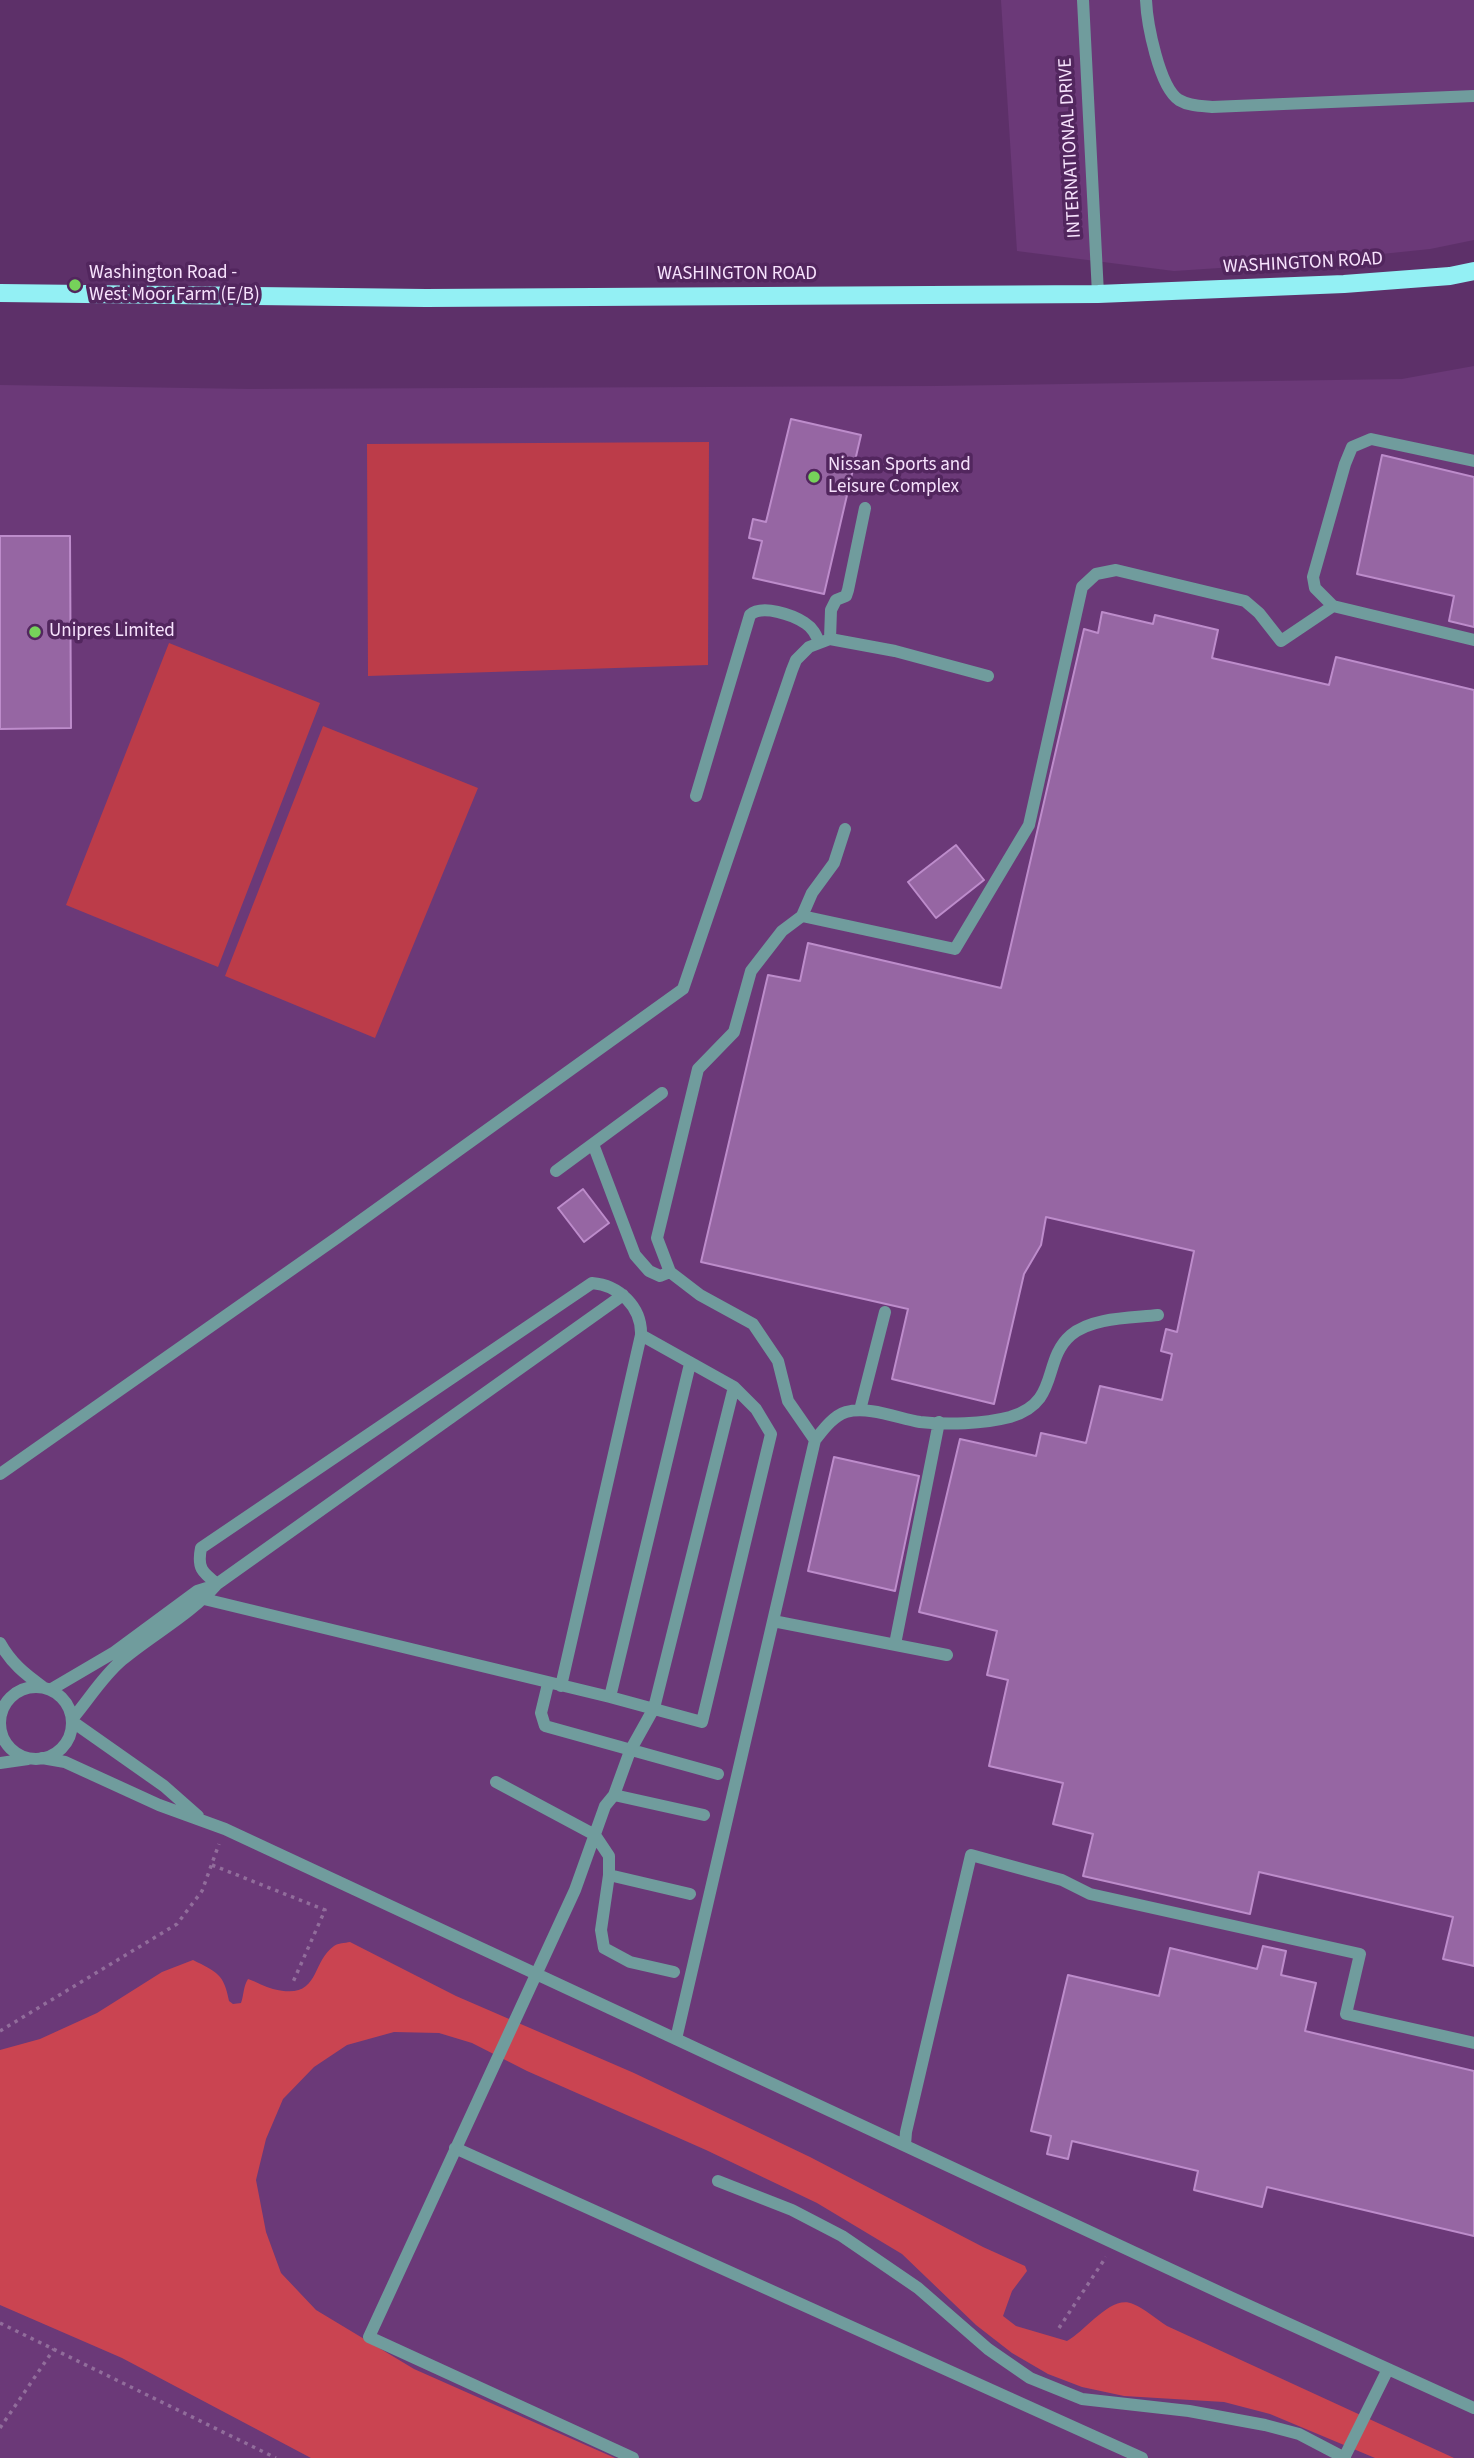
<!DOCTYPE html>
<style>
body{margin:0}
canvas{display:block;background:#5d3069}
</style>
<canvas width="1474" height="2458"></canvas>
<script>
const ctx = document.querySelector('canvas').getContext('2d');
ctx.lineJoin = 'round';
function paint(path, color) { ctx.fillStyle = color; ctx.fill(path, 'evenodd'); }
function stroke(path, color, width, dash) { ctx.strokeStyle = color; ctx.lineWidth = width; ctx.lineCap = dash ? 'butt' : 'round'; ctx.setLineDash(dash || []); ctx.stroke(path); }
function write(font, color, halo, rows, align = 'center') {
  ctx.font = font + ' "Source Sans 3",sans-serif'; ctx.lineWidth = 7; ctx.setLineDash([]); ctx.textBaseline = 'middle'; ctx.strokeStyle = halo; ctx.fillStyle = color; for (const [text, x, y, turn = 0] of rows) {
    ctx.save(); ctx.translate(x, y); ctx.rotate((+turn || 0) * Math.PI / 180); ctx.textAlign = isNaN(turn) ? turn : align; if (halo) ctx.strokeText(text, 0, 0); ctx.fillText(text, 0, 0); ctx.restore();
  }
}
const built = new Path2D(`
 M1001 0H1474V240L1430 249 1294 263 1174 271 1017 251Z
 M1474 366V2458H0V385L249 389 936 386 1402 379Z`);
const green = new Path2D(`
 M709 442 708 665 368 676 367 444Z
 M169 643 320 703 218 967 66 905Z
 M323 726 478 788 375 1038 225 976Z`);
const forest = new Path2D(`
 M350 1942 456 1996 634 2073 810 2157 983 2247 1025 2266 1027 2271 1012 2291 1003 2316 1016 2326 1067 2341C1086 2331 1111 2294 1133 2304 1145 2309 1156 2319 1167 2326L1454 2458H1375L1270 2414 1224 2402 1124 2396 1082 2387 1048 2374 1012 2353 976 2325 902 2254 817 2203 706 2150 527 2071 472 2043 439 2033 394 2032 347 2045 314 2067 283 2099 266 2139 256 2180 266 2232 281 2273 316 2310 414 2369 615 2458H311L122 2358 0 2305V2050L40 2039 97 2013 162 1972 193 1960C217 1972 224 1974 229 2001L233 2004 241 2003C244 1995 243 1987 248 1979 257 1982 265 1987 273 1989 321 2001 310 1963 334 1946 338 1943 345 1943 350 1942Z`);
const building = new Path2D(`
 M791 419 861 435 824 594 753 578 762 541 749 538 753 519 766 522Z
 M1382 455 1474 477V627L1449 621 1454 596 1357 574Z
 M0 536H70L71 728 0 729Z
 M1102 612 1153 624 1155 615 1218 630 1212 658 1329 685 1336 657 1474 690V1966L1443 1959 1453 1917 1259 1872 1250 1914 1083 1876 1093 1834 1053 1824 1063 1783 989 1766 1008 1680 987 1675 997 1631 919 1612 960 1439 1036 1456 1041 1433 1086 1443 1100 1386 1162 1400 1172 1354 1161 1351 1166 1329 1177 1332 1194 1251 1046 1217 1041 1245 1024 1274 994 1404 892 1379 908 1309 701 1262 768 975 800 981 808 943 1001 988 1084 629 1098 633Z
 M956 845 984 880 936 918 908 882Z
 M583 1189 609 1223 584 1242 558 1208Z
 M834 1457 919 1476 895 1591 808 1571Z
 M1263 1946 1286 1951 1281 1975 1316 1983 1305 2031 1474 2071V2236L1267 2187 1262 2207 1194 2190 1198 2171 1072 2141 1068 2159 1047 2154 1051 2136 1031 2131 1068 1975 1159 1996 1170 1948 1257 1969Z`);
const path = new Path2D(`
 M212 1865 325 1910 293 1982
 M0 2031 177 1924 202 1891 219 1844
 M0 2323 276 2458
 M1059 2328 1106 2257
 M0 2428 54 2349`);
const minor = new Path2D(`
 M1083 0 1098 294
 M1146 0C1147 23 1159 87 1179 100 1189 106 1201 106 1212 107L1474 96
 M1333 606 1315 588 1313 577 1345 464 1352 447 1371 439 1474 461
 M830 639 831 610 836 600 846 596 848 590 865 508
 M696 796 750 615C762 604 793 615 805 623 813 628 816 635 819 642
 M802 916 812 893 834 863 845 829
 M593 1144 635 1255 649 1271 660 1276 670 1272
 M556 1171 662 1093
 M860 1410 885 1312
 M815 1440C823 1430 833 1416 846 1412 869 1406 897 1418 920 1422 947 1425 983 1424 1010 1417 1061 1402 1041 1361 1071 1335 1092 1317 1132 1318 1158 1315
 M0 1474 338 1237 683 989 792 670 796 660 809 647 830 639 895 651 988 676
 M217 1584C202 1572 197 1568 201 1548L592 1283C619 1285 642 1307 641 1335L561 1686
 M204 1599 610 1697 702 1722 771 1434 756 1409 734 1387 641 1335
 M773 1621 947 1655
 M0 1643C11 1663 25 1674 43 1687
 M895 1644 939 1422
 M548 1684 541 1713 545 1726 718 1774
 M0 1723a36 36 0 1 1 72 0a36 36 0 1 1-72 0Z
 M50 1690 113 1653 197 1591 213 1586
 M610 1697 690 1364
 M73 1718C90 1698 102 1677 122 1660 153 1634 190 1615 217 1584L623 1295
 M73 1722 164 1786 198 1816
 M42 1758 65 1762 159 1805 225 1829 1232 2298 1474 2408
 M0 1763 28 1759
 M496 1782 595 1835 609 1856V1875L601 1930 604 1948 630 1962 674 1972
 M614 1795 704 1815
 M609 1875 690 1894
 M676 2039 815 1440 788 1401 778 1361 753 1324 700 1295 670 1272 657 1238 698 1069 734 1032 751 971 782 931 802 916 955 949 1029 825 1082 587 1096 574 1116 570 1245 601 1259 613 1281 641 1333 606 1474 640
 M905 2145 906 2132 971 1855 1062 1880 1090 1894 1360 1954 1346 2014 1474 2043
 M455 2148 1142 2458
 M718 2181 792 2210 842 2236 918 2288 988 2349 1030 2378 1082 2399 1189 2411 1265 2425 1299 2434 1345 2458
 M633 2458 369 2337 575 1890 605 1806 614 1795 630 1751 654 1708 734 1387
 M1344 2458 1388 2369`);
const major = new Path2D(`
 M0 293 426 298 1098 294 1344 284 1450 276 1474 271`);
const markers = [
 [75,285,7,"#76d25a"],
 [814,477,7,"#76d25a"],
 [35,632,7,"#76d25a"]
];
const streetNames = [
 ["INTERNATIONAL DRIVE",1071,148,-93],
 ["WASHINGTON ROAD",1303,264,-3],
 ["WASHINGTON ROAD",737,275]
];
const poiNames = [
 ["Washington Road -",89,274],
 ["West Moor Farm (E/B)",89,296],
 ["Nissan Sports and",828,466],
 ["Leisure Complex",828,488],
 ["Unipres Limited",49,632]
];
paint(built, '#6b3978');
paint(green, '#bc3c49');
paint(forest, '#ca4451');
paint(building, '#9666a3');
stroke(building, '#bd8ccb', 2);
stroke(path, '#916d9b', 3.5, [3.5, 5]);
stroke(minor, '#709c9d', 12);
stroke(major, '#93f0f4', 18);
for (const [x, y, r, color] of markers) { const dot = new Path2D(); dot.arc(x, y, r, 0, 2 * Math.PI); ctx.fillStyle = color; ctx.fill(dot); stroke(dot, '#52265e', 2.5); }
write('19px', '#f7e2fd', '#52265e', streetNames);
write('19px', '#f7e2fd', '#52265e', poiNames, 'left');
</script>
